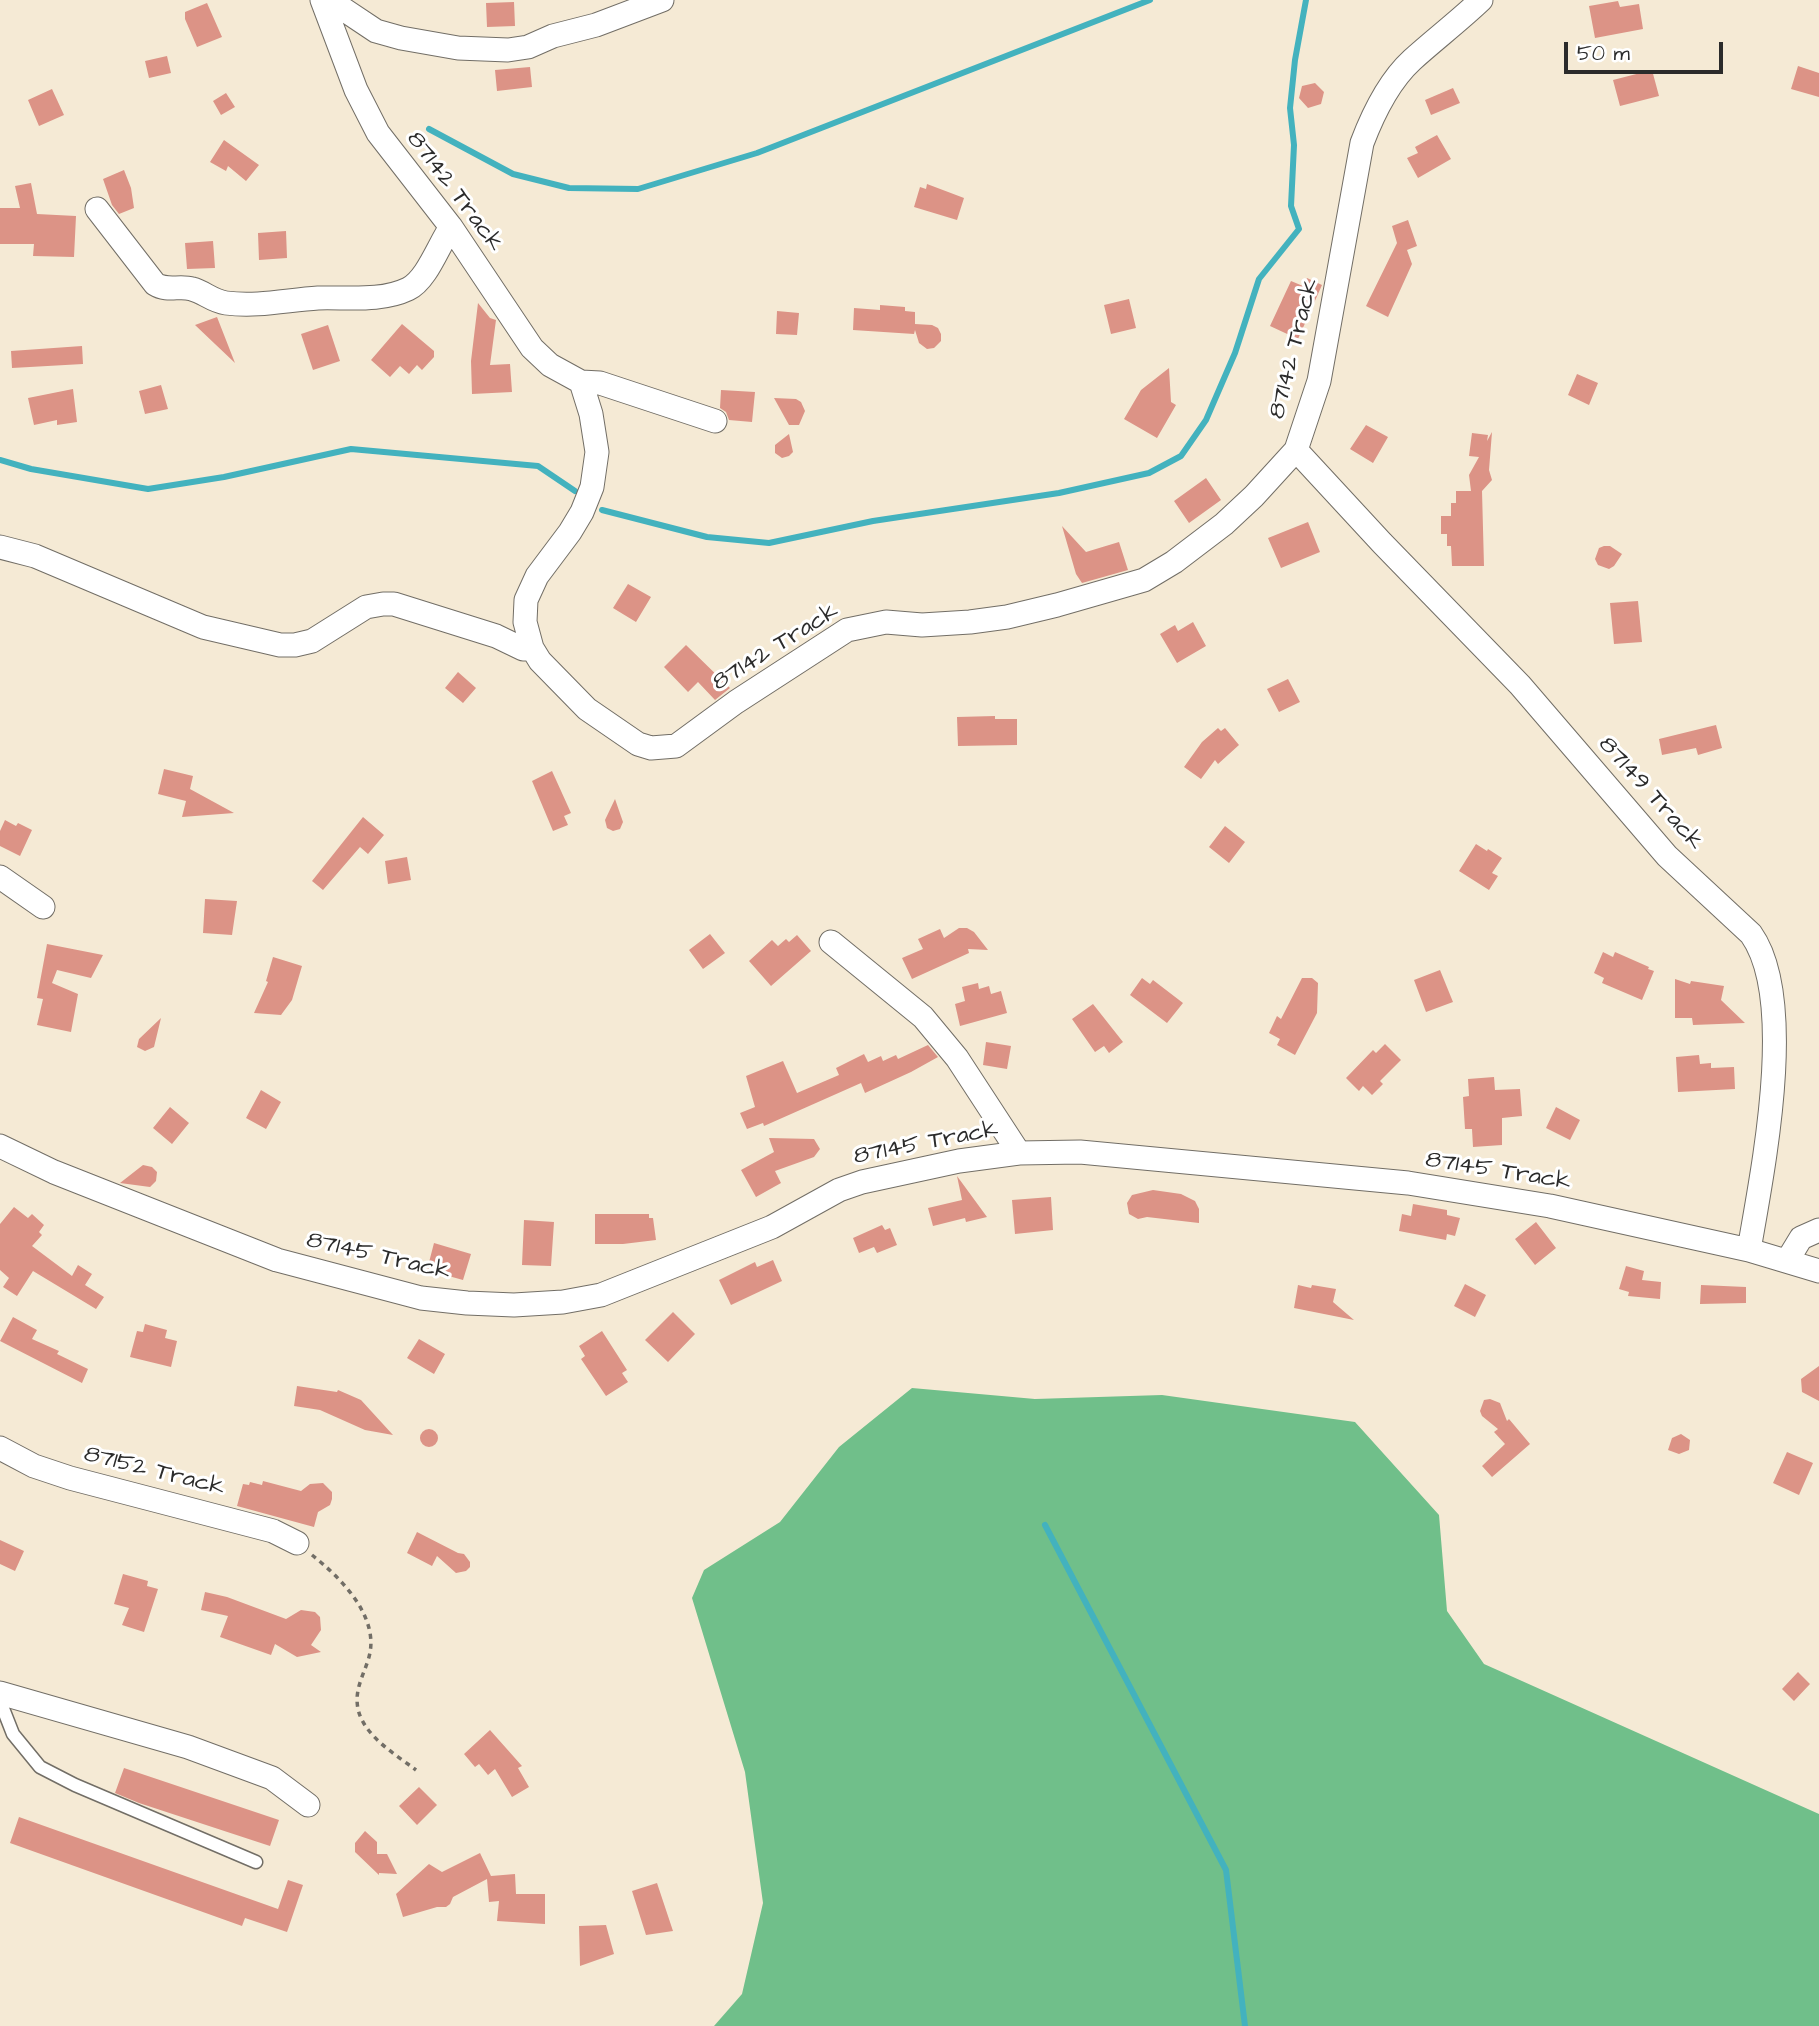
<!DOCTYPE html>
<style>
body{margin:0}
#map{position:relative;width:1819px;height:2026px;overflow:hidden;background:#f5ead5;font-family:"Architects Daughter",sans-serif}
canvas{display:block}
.scale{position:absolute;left:1564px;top:42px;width:159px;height:32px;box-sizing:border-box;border:4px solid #2b2b2b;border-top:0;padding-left:9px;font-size:21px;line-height:24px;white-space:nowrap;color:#2b2b2b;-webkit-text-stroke:5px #fff;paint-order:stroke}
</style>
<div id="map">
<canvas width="1819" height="2026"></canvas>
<div class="scale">50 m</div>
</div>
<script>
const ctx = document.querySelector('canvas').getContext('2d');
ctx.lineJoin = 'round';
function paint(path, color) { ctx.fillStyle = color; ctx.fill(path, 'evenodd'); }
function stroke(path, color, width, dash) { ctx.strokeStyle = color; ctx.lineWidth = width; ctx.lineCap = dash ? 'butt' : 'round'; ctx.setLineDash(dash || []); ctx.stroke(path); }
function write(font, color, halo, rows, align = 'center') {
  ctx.font = font + ' "Architects Daughter",sans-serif'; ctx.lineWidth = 6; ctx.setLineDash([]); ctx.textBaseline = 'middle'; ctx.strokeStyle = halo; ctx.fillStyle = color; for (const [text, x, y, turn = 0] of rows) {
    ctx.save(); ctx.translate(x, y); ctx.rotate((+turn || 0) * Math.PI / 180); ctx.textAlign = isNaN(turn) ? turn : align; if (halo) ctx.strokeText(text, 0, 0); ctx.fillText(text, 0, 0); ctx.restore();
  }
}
const forest = new Path2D(`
 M912 1388 1035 1399 1162 1395 1355 1422 1439 1515 1447 1611 1484 1664 1819 1814V2026H714L742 1994 763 1903 745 1772 692 1598 704 1570 780 1522 839 1447Z`);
const stream = new Path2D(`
 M429 129 513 174 569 188 638 189 757 153 1150 0
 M0 460 31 469 148 489 224 477 351 449 538 466 575 491
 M602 510 707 537 769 543 873 521 1059 493 1149 473 1181 456 1206 420 1235 353 1259 279 1299 229 1291 206 1294 145 1290 108 1295 60 1306 0
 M1045 1525 1226 1870 1245 2026`);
const building = new Path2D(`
 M1618 1 1620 7 1639 4 1643 29 1595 38 1589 6Z
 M514 2 515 26 487 27 486 3Z
 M207 3 222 37 197 47 185 19V12Z
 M167 56 171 73 149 78 145 61Z
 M1798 66 1819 73V97L1791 89Z
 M530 67 532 87 497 91 495 70Z
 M1652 70 1659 96 1620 106 1613 80Z
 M1315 83 1324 92 1321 104 1308 108 1299 98 1302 86Z
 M1453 88 1460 103 1431 115 1425 100Z
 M52 89 64 115 39 126 28 100Z
 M226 93 235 107 221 115 213 101Z
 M1437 135 1451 159 1418 178 1407 158 1418 153 1415 147Z
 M224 140 259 165 246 181 228 166 226 171 210 162Z
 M124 170 131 188 134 208 119 214 112 205 103 179Z
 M31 183 37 214 76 216 74 257 33 256 34 244H0V208H20L15 186Z
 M927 184 964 198 957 220 914 207 920 187 926 189Z
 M1408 220 1417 246 1407 250 1412 264 1388 317 1366 306 1397 243 1392 226Z
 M286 231 287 258 259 260 258 233Z
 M213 241 215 268 187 269 185 243Z
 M1307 278 1322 285 1298 339 1270 326 1291 281 1303 286Z
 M1129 299 1136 328 1111 334 1104 305Z
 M478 303 490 318 496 320 490 365 510 364 512 392 472 394 471 361Z
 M880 305 905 307V311L915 312V324L932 325 938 328 941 334V341L934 348 927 349 919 343 915 330 914 334 853 330 854 308 880 310Z
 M777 311 799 313 797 335 776 334Z
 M217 317 235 363 195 325Z
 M402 324 434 351V357L422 370 417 365 409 374 400 366 390 377 371 360Z
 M328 325 340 361 313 370 301 334Z
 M82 346 83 364 12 368 11 351Z
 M1169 368 1171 402 1176 405 1157 438 1124 419 1141 390Z
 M1577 374 1598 383 1589 405 1568 395Z
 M161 385 168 409 145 414 139 391Z
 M73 389 77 422 57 425V420L34 425 28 398Z
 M721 390 755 392 752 422 729 420 726 412 720 408Z
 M774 398 796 399 801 402 805 411 799 425H789Z
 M1366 425 1388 437 1373 463 1350 449Z
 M1492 432 1489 470 1492 480 1482 491 1484 566H1452L1451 546H1447V534H1441V516H1451V503H1456V491H1471L1469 475 1479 457 1469 456 1472 433 1488 435 1487 441Z
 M789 434 793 452 789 456 782 458 775 453V445Z
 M1206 478 1221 500 1189 523 1174 501Z
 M1308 522 1320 552 1281 568 1268 538Z
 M1062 526 1086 552 1119 542 1128 570 1082 583 1076 574Z
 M1604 546H1610L1622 554 1614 566 1609 569 1598 565 1595 559 1599 548Z
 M628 584 651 597 636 622 613 608Z
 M1638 601 1642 642 1614 644 1610 603Z
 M1193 622 1206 646 1177 663 1160 634 1175 625 1178 631Z
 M686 645 730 688 715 700 698 682 688 692 664 667Z
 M458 672 476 688 463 703 445 688Z
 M1288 679 1300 702 1279 712 1267 689Z
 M995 716V719H1017V745L958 746 957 717Z
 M1716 725 1722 748 1698 755 1696 748 1662 755 1659 739Z
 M1218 728 1221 731 1225 728 1239 745 1218 764 1215 760 1201 779 1184 767 1202 742Z
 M164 769 193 776 190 789 234 813 182 817 186 801 158 794Z
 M552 771 571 813 564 816 568 825 553 831 532 781Z
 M615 799 623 822 620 829 613 831 607 828 605 820Z
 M363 817 384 835 368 854 360 847 323 890 312 881Z
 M5 820 16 826 18 823 32 830 20 856 0 846V831Z
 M1225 826 1245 842 1229 863 1209 847Z
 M1476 844 1487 851 1488 849 1502 858 1492 873 1498 876 1489 890 1459 871Z
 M407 857 411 880 388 884 385 861Z
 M205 899 237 901 232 935 203 933Z
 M959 928H967L974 932 988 950 968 949 969 953 912 979 902 958 923 949 918 939 940 929 944 938Z
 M710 934 725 953 703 969 689 950Z
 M797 935 811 951 771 986 749 961 772 940 778 946 786 939 789 942Z
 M47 944 103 955 91 978 57 970 52 983 78 994 71 1032 37 1025 43 999 37 998Z
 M1603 952 1613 957 1615 952 1649 967 1648 969 1654 971 1642 1000 1602 983 1604 978 1594 973Z
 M273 957 302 966 292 1000 281 1015 254 1013 268 982 266 981Z
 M1440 970 1453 1002 1426 1012 1414 980Z
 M1142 978 1150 984 1153 980 1183 1003 1167 1023 1130 995Z
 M1302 978H1312L1318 983 1317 1013 1295 1055 1277 1045 1280 1039 1269 1033 1277 1016 1281 1019Z
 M1675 979 1690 984 1691 981 1724 986 1721 1000 1745 1023 1693 1025 1692 1018H1675Z
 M978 983 979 989 989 986 991 994 1001 991 1007 1013 960 1026 955 1004 965 1001 962 987Z
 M1093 1004 1123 1042 1109 1053 1104 1046 1095 1052 1072 1019Z
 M161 1018 154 1047 145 1051 137 1047 139 1039Z
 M986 1042 1011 1046 1007 1069 983 1065Z
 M1385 1044 1401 1060 1380 1081 1383 1084 1372 1095 1363 1086 1359 1091 1346 1078 1373 1050 1376 1053Z
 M928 1045 938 1057 911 1072 865 1093 861 1083 764 1126 763 1123 747 1129 740 1113 755 1107 746 1076 783 1061 797 1093 839 1075 836 1068 864 1054 868 1062 881 1056 883 1061 896 1055 898 1059Z
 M1699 1055 1700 1064 1711 1063V1068L1734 1067 1735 1089 1678 1092 1676 1057Z
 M1494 1077 1495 1090 1520 1089 1522 1116 1502 1118V1145L1473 1147 1472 1129H1465L1463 1097 1469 1096 1468 1079Z
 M261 1090 281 1102 266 1129 246 1118Z
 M170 1107 189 1123 172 1144 153 1128Z
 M1556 1107 1580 1120 1570 1140 1546 1128Z
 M769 1138 814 1139 820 1149 814 1157 775 1171 781 1183 756 1197 741 1170 774 1152Z
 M143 1165 152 1167 157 1172 156 1181 150 1187 120 1183Z
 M957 1176 987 1217 966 1222 965 1218 933 1226 928 1208 962 1200Z
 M1153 1190 1181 1194 1195 1201 1199 1209V1223L1147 1217 1138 1219 1129 1214 1127 1203 1132 1195Z
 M1051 1197 1053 1230 1015 1234 1012 1200Z
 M1413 1204 1447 1210V1215L1460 1218 1455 1236 1447 1234 1446 1240 1399 1231 1402 1214 1411 1216Z
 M14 1207 28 1218 32 1214 44 1225 39 1232 42 1235 32 1246 72 1276 78 1265 92 1274 85 1285 104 1297 96 1309 33 1271 17 1296 3 1287 9 1278 0 1270V1224Z
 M595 1214H649V1218H653L656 1240 623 1244H595Z
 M524 1220 554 1222 551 1266 522 1265Z
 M1536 1222 1556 1248 1535 1265 1515 1239Z
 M882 1225 885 1230 890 1228 897 1245 877 1253 874 1247 859 1253 853 1238Z
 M434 1243 471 1254 463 1280 427 1270Z
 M773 1260 782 1281 731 1305 719 1280 755 1262 757 1267Z
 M1626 1266 1644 1271 1642 1280 1661 1282 1660 1299 1628 1296 1629 1292 1619 1289Z
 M1465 1284 1486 1295 1475 1317 1454 1306Z
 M1298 1285 1311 1288 1312 1285 1336 1289 1333 1302 1354 1320 1294 1308Z
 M1701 1285 1746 1287V1303L1700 1304Z
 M673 1312 695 1334 668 1362 645 1340Z
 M13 1317 37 1330 32 1339 59 1351 57 1354 88 1369 82 1383 0 1341Z
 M145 1324 167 1330 165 1338 177 1341 171 1367 130 1357 137 1331 143 1332Z
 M602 1331 627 1370 622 1373 628 1382 606 1396 581 1359 585 1356 579 1346Z
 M419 1339 445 1354 434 1374 407 1358Z
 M1819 1366V1401L1802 1392 1801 1379Z
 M297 1386 337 1392 338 1390 361 1400 393 1435 365 1430 320 1410 294 1406Z
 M1490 1399 1500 1403 1507 1421 1509 1419 1530 1444 1492 1477 1482 1466 1505 1444 1494 1432 1498 1429 1482 1416 1480 1411 1484 1400Z
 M420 1438a9 9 0 1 1 18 0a9 9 0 1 1-18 0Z
 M1681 1434 1690 1440 1689 1450 1679 1454 1668 1450 1672 1438Z
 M1787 1452 1813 1463 1799 1495 1773 1483Z
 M263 1481 301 1491 310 1484 323 1483 332 1492V1499L330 1505 318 1512 314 1527 237 1506 243 1484 249 1485 250 1482 262 1485Z
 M417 1532 458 1553 464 1554 470 1562V1567L466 1571 456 1573 437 1556 432 1566 407 1553Z
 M0 1540 24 1551 15 1571 0 1564Z
 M123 1574 148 1581 147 1586 158 1589 144 1632 122 1625 129 1608 114 1604Z
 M205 1592 227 1597 286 1619 301 1610 315 1612 320 1617 321 1630 311 1645 321 1652 297 1657 275 1644 271 1655 220 1637 228 1616 201 1610Z
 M1798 1672 1810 1684 1794 1701 1782 1689Z
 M490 1730 522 1766 518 1768 529 1787 512 1797 495 1769 488 1775 479 1764 475 1767 464 1754Z
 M124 1768 279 1820 270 1846 139 1803 115 1793Z
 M419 1787 437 1805 417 1825 399 1806Z
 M19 1817 278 1909 288 1880 303 1885 287 1932 245 1918 242 1926 10 1843Z
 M365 1831 377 1842V1854H387L397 1874 379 1873V1875L355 1852V1843Z
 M480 1853 491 1876 515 1874 516 1894H545V1924L497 1921 499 1901 489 1902 487 1879 453 1897 450 1904 446 1907H437L403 1917 396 1894 429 1864 442 1872Z
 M657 1883 673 1931 646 1935 632 1891Z
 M606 1925 614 1954 580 1966 579 1926Z`);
const path = new Path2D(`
 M312 1555C341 1578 380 1617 369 1657 364 1675 354 1689 358 1709 364 1736 395 1754 416 1770`);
const lane = new Path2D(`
 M0 1701 13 1734 40 1767 75 1785 256 1862`);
const street = new Path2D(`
 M322 0 356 90 378 133 451 227 532 348 550 365 581 382 591 414 597 452 592 487 582 512 570 532 537 576 526 600 525 622 532 648 540 661 587 709 638 744 651 748 676 746 736 702 847 630 886 622 922 625 970 622 1007 617 1057 605 1144 580 1174 562 1224 524 1254 496 1296 450 1319 381 1362 143C1373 114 1388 82 1412 60 1434 40 1459 21 1481 0
 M324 3 340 7 376 31 401 38 458 48 508 50 528 47 553 36 596 25 662 0
 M97 209 155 284C168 292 179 285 192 289 204 292 212 301 226 303 258 307 287 300 318 298 347 297 381 302 408 289 427 280 439 244 451 227
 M581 382 600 383 715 421
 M1296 450 1382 543 1520 685 1667 856 1751 934C1798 1000 1762 1173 1749 1250
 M0 547 35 556 203 627 280 645H295L312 641 366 607 383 604H394L496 636 523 649 532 648
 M0 877 43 907
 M831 942 923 1017 957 1058 1019 1153
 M0 1146 54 1172 277 1260 421 1298 467 1303 514 1305 563 1302 601 1295 772 1227 839 1190 862 1182 959 1161 1019 1153 1080 1152 1408 1183 1550 1206 1749 1250 1819 1271
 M1787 1261 1801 1238 1819 1230
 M0 1448 34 1466 70 1478 273 1531 297 1543
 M0 1693 188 1747 272 1778 308 1805`);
const streetNames = [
 ["87142 Track",454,192,53],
 ["87142 Track",1295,349,-76],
 ["87142 Track",776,648,-32],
 ["87149 Track",1650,794,48],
 ["87145 Track",926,1144,-11],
 ["87145 Track",1498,1172,9],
 ["87145 Track",378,1257,13],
 ["87152 Track",154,1472,14]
];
paint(forest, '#70bf8a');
stroke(stream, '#43b2be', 6);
paint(building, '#dc9386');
stroke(lane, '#726e66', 15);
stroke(street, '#726e66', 25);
stroke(path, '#726e66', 3.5, [5, 5]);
stroke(lane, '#fff', 12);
stroke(street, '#fff', 23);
write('24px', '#2b2b2b', '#fff', streetNames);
</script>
